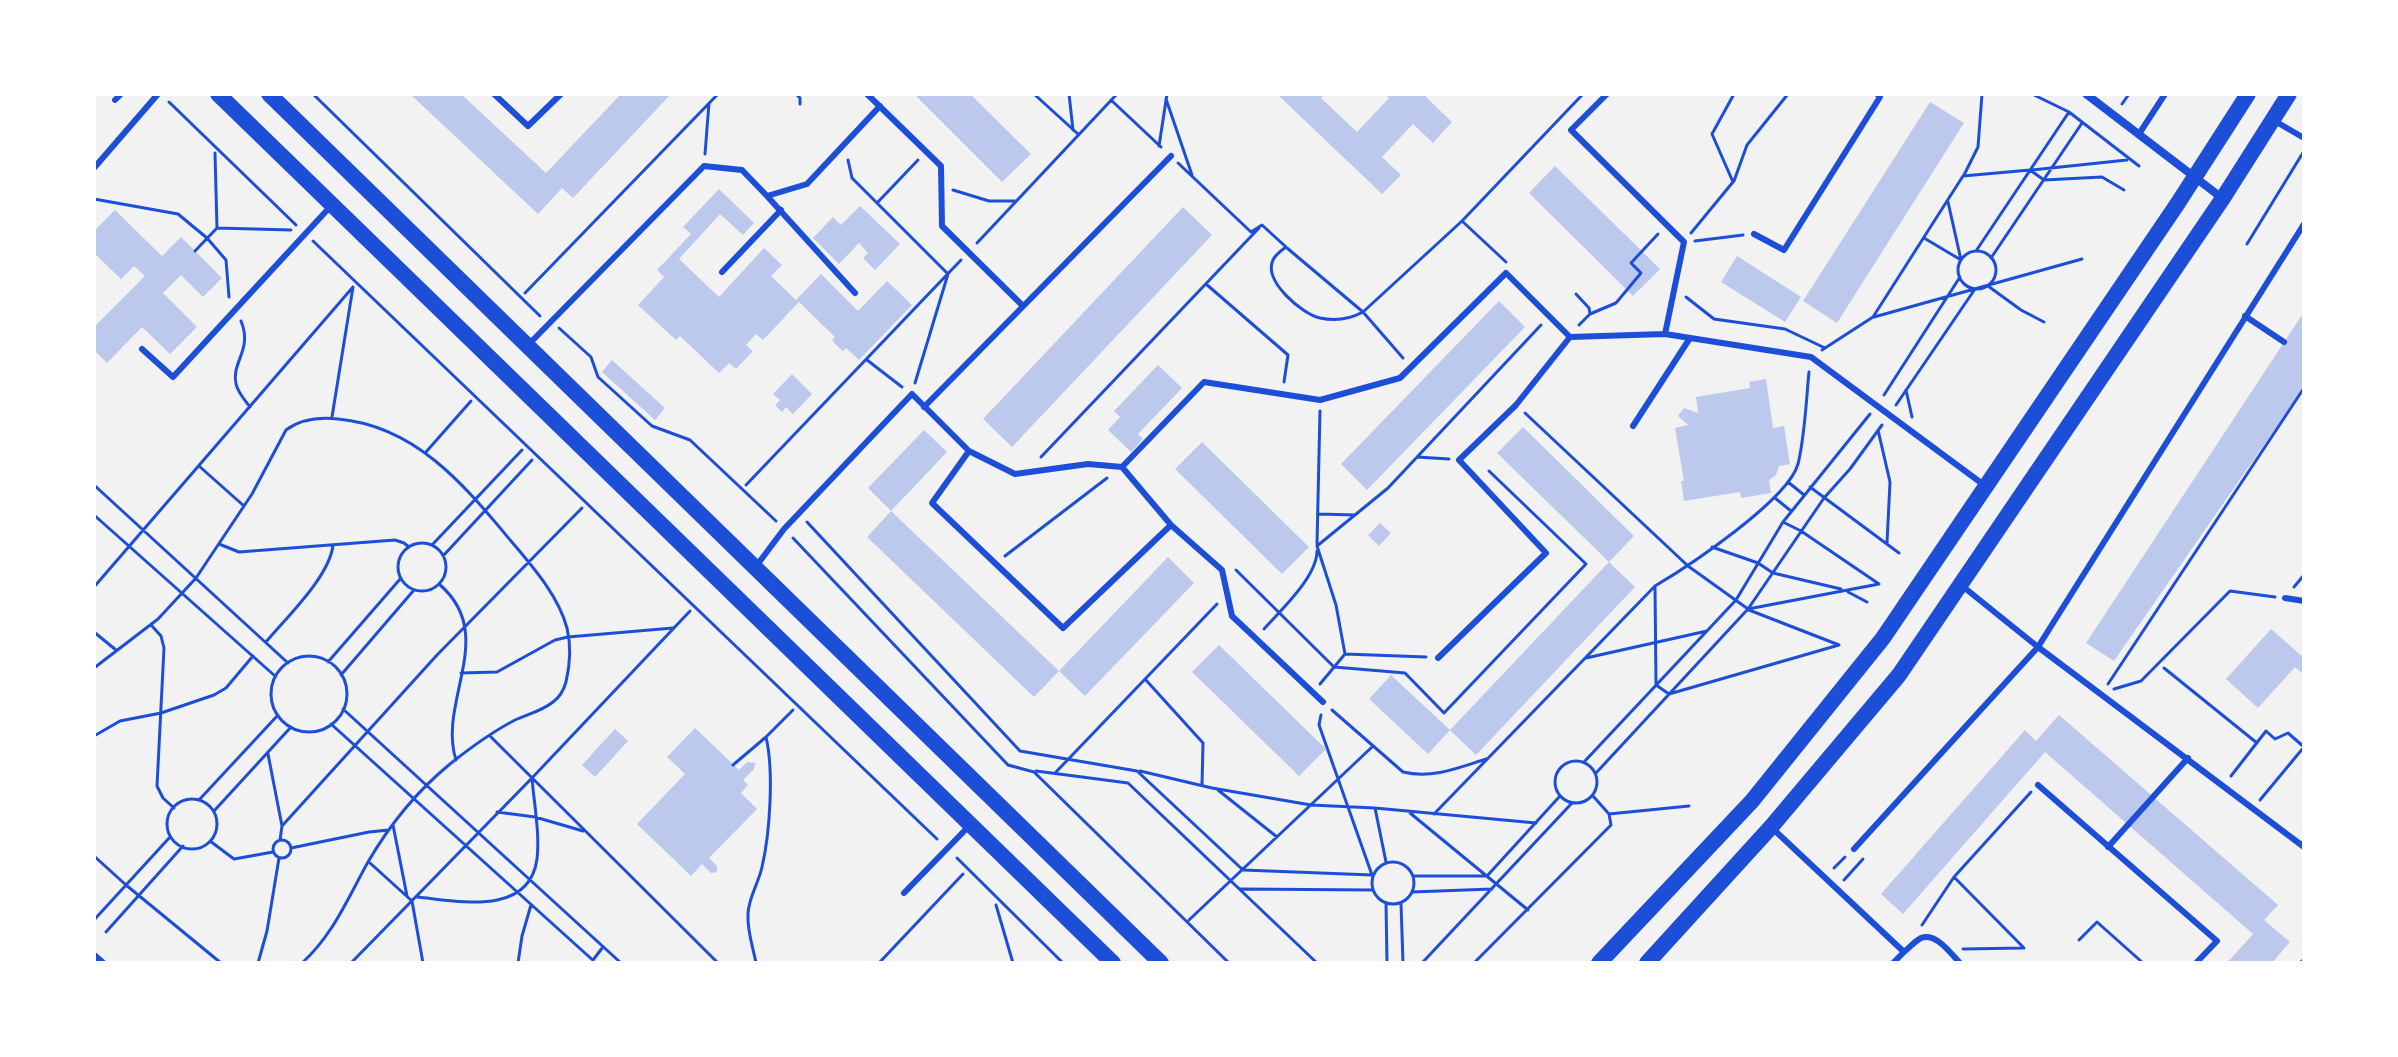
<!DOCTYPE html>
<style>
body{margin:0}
#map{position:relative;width:2398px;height:1057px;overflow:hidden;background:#f2f2f2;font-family:"Playfair Display",serif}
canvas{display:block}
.frame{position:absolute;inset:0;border:96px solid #fff;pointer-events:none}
</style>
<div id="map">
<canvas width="2398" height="1057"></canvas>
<div class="frame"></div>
</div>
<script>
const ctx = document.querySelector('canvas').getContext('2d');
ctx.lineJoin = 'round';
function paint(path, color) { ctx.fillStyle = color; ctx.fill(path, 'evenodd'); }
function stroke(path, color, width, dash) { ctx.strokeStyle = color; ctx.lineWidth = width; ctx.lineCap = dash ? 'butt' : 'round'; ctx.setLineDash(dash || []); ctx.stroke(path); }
const building = new Path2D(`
 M410 94H461L546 173 621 94H671L573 198 562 188 538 214Z
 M914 94H970L1031 154 1002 182Z
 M1277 94H1325L1321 98 1357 132 1389 98 1384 94H1423L1452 122 1433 143 1413 124 1382 157 1401 175 1382 194Z
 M1930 102 1964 123 1837 323 1803 301Z
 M1555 166 1660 269 1633 296 1529 193Z
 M719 189 754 223 743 235 720 214 679 259 719 297 764 248 782 265 771 276 796 300 821 274 858 311 887 281 912 305 859 360 846 348 843 351 837 346 832 340 835 337 799 302 763 340 756 334 746 345 753 351 736 369 729 363 719 373 680 336 676 340 638 305 664 277 657 270 691 234 683 227Z
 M860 206 900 244 875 270 863 258 868 253 859 243 839 264 813 238 833 217 841 225Z
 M1183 207 1212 235 1012 447 983 419Z
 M115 210 162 256 181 237 222 278 203 297 181 275 163 293 197 327 170 354 142 327 107 363 94 350V327L145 276 134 266 121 279 94 253V231Z
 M1737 256 1801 297 1785 322 1721 282Z
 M1499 301 1525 327 1367 490 1341 464Z
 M2304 312V387L2114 661 2086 643Z
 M612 360 665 408 655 420 602 372Z
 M1158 365 1182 388 1138 434 1143 439 1131 452 1108 430 1120 417 1114 411Z
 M792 374 812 394 793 414 786 407 782 412 775 405 780 400 773 394Z
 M1766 379 1773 428 1784 426 1790 464 1779 466 1776 475 1769 480 1771 493 1741 498 1740 492 1684 501 1681 481H1684L1675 428 1688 425 1678 416 1684 408 1698 413 1696 397 1750 388 1749 382Z
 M1523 427 1634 536 1609 562 1497 453Z
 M924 430 947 452 891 511 868 488Z
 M1202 442 1309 547 1282 574 1175 469Z
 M891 511 1059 671 1034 697 867 537Z
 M1380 523 1391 533 1379 546 1368 535Z
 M1168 557 1194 583 1085 696 1059 671Z
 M1609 562 1635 587 1476 755 1450 730Z
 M2271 629 2304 658V675L2295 667 2258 708 2226 679Z
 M1219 645 1326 749 1299 776 1192 672Z
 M1391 675 1450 730 1428 754 1369 699Z
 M2059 715 2278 905 2264 920 2290 942 2272 963H2227L2253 934 2045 752 1903 914 1881 894 2025 730 2036 741Z
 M695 728 739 770 747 762 755 763 754 769 743 780 748 785 741 793 757 809 709 858 717 866V872L711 873 702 864 691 876 637 824 685 774 667 757Z
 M615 729 628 741 595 777 582 765Z`);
const path = new Path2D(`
 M313 94 540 316
 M796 94 800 98V104
 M1034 94 1078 134
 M1069 94 1073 130
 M2032 94 2069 112 2139 166
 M1166 99 1192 175
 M1111 100 1161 147
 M169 102 296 225
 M2122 104 2129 94
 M1159 146 1167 94
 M215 153 217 228 291 230
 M705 154 709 103
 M848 160 852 178 948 274 915 383
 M1178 163 1251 232 1262 225 1286 247C1282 250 1275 255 1273 260 1263 281 1302 314 1320 318 1334 321 1350 319 1363 312L1462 221 1506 262
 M2032 170 2127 160
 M1964 175 1978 147 1982 94
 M1734 181 1747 145 1788 94
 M953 190 989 201H1015
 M94 199 178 214 207 238 226 260 229 297
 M1948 202 1961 260
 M877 203 918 160
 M1462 221 1583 94
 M1691 233 1733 182 1712 134 1734 94
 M1924 238 1961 260
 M313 241 937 839
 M1695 241 1743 235
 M977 243 1117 94
 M2247 244 2304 151
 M1287 248 1363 312 1403 358
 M195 251 217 228
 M1976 251 2069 112
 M1958 270a19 19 0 1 1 38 0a19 19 0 1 1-38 0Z
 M1991 258 2082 123
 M1206 284 1288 355 1284 382
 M1988 286 2021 310 2044 322
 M525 293 718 94
 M1576 294 1589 308 1590 314 1579 325
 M1686 297 1714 319 1785 329 1825 348
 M1590 314 1616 303 1641 273 1631 263 1658 234
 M1874 317 2082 259
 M241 321C253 350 231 362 236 384 238 393 245 400 250 407
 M559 328 591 357 598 377 652 426 690 440 776 521
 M1822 350 1873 317 1963 176 2030 170 2044 180 2102 177 2124 190
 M867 360 902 387
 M1906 390 1912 417
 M1884 395 1960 277
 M1896 405 1975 289
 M1525 413 1688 566 1748 609 1879 584
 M332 417 353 287
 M1878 430 1890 482 1887 543
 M426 452 471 401
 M1041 457 1259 228
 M1417 457 1449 459
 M199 466 244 506
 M1788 482 1804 495
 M94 485 288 663
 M746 485 961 260
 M1810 487 1899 553
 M1775 498 1791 511
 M1319 514 1355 515
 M94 515 275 676
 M807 522 1020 751 1137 771 1243 870 1372 875 1319 725 1321 715
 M1783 522 1801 531 1879 584
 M793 538 1008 765 1034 772 1229 963
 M398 567a24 24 0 1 1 48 0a24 24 0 1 1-48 0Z
 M219 544 239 552 395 540 404 543 409 547
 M1317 544 1320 411
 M432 545 522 450
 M1712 547 1758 563 1773 573 1841 589
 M443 556 532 460
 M1005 556 1107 478
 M1236 570 1334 667 1405 673 1444 713 1586 564 1489 471
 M439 584C499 635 437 701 456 760
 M1655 586 1656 685 1669 694 1839 645
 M94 587 353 287
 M2294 587 2304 575
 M1848 592 1867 602
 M1749 610 1839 645
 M152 626 161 636 164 648 157 786 163 798 174 808
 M1264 629C1280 611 1317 577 1317 551
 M94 632 116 650
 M266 642C286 618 330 576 333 545
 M1345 654 1336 605 1317 546 1388 488 1541 325
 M271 694a38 38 0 1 1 76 0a38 38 0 1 1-76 0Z
 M1586 658 1707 631
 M328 662 401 578
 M94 668 158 619 196 578 252 494 286 430C301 419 319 417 338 419 416 426 464 485 511 541 532 566 558 595 567 628 571 645 570 665 566 682 564 689 560 697 553 702 542 711 528 714 515 720 492 732 470 748 450 764 417 791 389 826 368 862 348 898 333 935 302 963
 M2164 668 2257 743
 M461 673 497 672 555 640 568 637 673 628
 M341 675 414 590
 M1145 679 1203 743 1202 785
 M1320 684 1345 654 1426 657
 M2108 684 2304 388
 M2114 689 2141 681 2230 591 2275 597
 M343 709 621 963
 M1332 710 1403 772C1432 779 1458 768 1486 759
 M331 724 596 963
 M94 736 120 721 161 713 214 695 226 688 253 656
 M491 737 718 963
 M268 754 282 826 280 840
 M1555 782a21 21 0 1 1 42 0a21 21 0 1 1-42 0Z
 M1584 762 1736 600 1783 522 1870 414
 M733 765 766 737 793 710
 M1036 771 1128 783 1317 963
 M1140 771 1212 788 1311 805 1375 808 1536 823
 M1056 772 1217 604
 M1596 773 1748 609 1824 498 1850 469 1882 425
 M2231 776 2266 731 2275 739 2288 733 2304 747 2260 800
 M1218 790 1277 837
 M167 824a25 25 0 1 1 50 0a25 25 0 1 1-50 0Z
 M199 800 278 715
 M1375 808 1386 862
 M214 811 291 727
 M497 812 535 817 583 831
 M1410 813 1528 910
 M1434 814 1655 586C1689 566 1788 500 1798 464 1805 435 1806 402 1809 372
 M1609 814 1689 806
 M393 825 407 896
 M282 826 437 655 582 508
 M273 849a9 9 0 1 1 18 0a9 9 0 1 1-18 0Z
 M210 841 234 859 273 852
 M291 848 369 832 389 830
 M94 856 126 885 221 963
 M957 858 1063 963
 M1372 883a21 21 0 1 1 42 0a21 21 0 1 1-42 0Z
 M370 863 412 901 423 963
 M1834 868 1845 857
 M1413 876H1487L1560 796
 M1954 877 2024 948
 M1844 880 1863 859
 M1240 889 1372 890
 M1412 892 1492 889
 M417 897C458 901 529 917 537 859 540 833 534 804 532 778
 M1386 903 1387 963
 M1401 903 1403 963
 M996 905 1013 963
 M94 920 170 837
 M1189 920 1372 747
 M1922 925 1954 877 2031 792
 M106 932 183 846
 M2079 940 2097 922 2143 963
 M1963 949 2023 948
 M593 960 603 947
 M258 963 267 931 279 858
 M351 963 532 778 690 611
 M518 963 522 936 531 905
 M756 963C753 947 747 931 748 914 748 899 759 882 762 867 770 833 774 771 766 737
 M879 963 963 874
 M1422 963 1572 803
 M1474 963 1611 825 1609 814 1593 796
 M2300 963 2304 959`);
const service = new Path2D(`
 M494 94 528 126 561 94
 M867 94 941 166 942 226 1023 306
 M1607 94 1571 130 1684 242 1665 334
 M115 100 121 94
 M2273 120 2304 138
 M2139 134 2165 94
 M94 168 158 94
 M767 196 855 293
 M1754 234 1784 250 1880 97 1877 94
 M722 272 781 210
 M2245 316 2284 342
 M530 343 704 166 742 170 767 196 807 184 880 106
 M142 349 173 377 330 207
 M924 407 1171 156
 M1633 426 1690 338
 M969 451 932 503 1063 628 1171 525
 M1122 467 1204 382 1320 400 1400 378 1506 273 1570 337 1665 334 1811 357 1984 485
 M757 565 784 529 912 394 969 451 1015 474 1088 464 1122 467 1171 525 1222 570 1232 616 1323 702
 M1961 585 2038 647 2304 847
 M2285 598 2304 601
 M1438 658 1546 553 1459 460 1516 405 1570 337
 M2038 785 2217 941 2196 963
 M1771 827 1904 952 1893 963
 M2108 847 2188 758
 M1854 849 2038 647 2304 224
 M904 893 970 825
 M1904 952C1909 948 1915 941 1921 938 1936 932 1951 954 1960 963`);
const minor = new Path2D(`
 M2086 94 2222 198
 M94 956 102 963`);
const secondary = new Path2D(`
 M218 94 1113 963
 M269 94 1161 963
 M1599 963 1752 801 1883 638 2178 203 2248 94
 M1647 963 1771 827 1899 675 2223 198 2289 94`);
paint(building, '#bdc9ec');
stroke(path, '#1d4ed8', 3);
stroke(service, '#1d4ed8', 6);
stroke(minor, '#1d4ed8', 8);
stroke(secondary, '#1d4ed8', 16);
</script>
